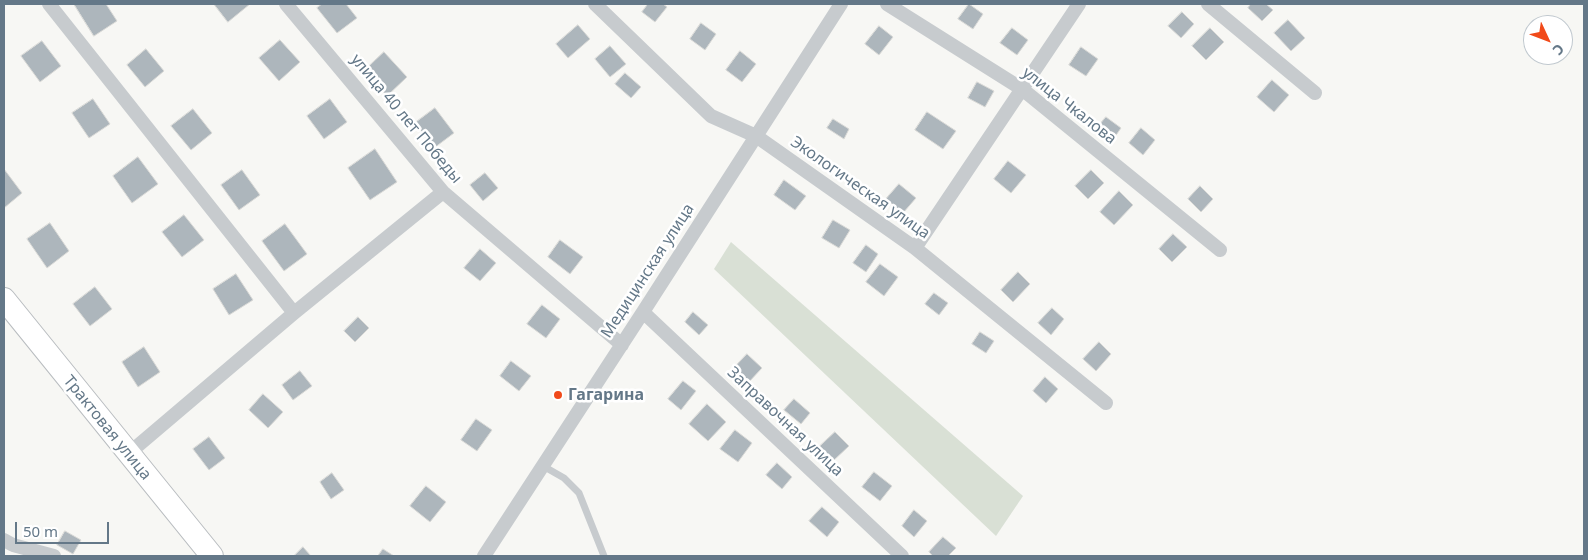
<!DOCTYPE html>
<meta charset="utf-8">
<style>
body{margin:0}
#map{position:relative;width:1588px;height:560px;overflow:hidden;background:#f7f7f4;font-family:"Noto Sans",sans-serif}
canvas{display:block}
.frame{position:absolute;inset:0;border:5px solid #647888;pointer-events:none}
.north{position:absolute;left:1523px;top:15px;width:50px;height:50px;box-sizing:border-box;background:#fff;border:1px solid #c1c9cf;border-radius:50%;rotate:133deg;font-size:14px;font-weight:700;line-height:20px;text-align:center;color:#647888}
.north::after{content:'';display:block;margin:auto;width:18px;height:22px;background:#f14a1a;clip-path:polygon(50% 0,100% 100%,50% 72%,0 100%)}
.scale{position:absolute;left:15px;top:522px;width:94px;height:22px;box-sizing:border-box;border:2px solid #647888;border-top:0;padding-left:6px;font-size:15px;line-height:18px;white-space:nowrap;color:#647888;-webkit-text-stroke:4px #fff;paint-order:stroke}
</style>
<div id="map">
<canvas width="1588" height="560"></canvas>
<div class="frame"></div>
<div class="north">С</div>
<div class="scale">50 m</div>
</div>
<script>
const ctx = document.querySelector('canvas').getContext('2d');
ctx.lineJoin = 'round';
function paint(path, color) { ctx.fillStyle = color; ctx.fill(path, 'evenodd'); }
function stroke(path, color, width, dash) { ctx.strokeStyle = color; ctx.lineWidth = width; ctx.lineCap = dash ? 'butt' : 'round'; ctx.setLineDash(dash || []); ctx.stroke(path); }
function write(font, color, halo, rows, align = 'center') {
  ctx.font = font + ' "Noto Sans",sans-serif'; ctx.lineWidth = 5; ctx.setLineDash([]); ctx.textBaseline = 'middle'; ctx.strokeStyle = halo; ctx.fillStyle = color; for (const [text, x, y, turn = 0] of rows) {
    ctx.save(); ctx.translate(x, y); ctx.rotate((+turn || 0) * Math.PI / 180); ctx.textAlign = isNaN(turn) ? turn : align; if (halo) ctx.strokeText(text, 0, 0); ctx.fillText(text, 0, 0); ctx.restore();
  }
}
const green = new Path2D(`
 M731 242 1023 496 996 536 714 269Z`);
const building = new Path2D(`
 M74 4H106L117 21 94 36Z
 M214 4H250L228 22Z
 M322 4H346L357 18 337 33 317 8Z
 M648 4H663L667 7 655 22 642 12Z
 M969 4 983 14 973 29 958 19Z
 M1251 4H1266L1273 10 1262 21 1248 8Z
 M1182 12 1194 24 1181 38 1168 26Z
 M1288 20 1305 38 1291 51 1274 33Z
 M701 23 716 34 705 50 690 39Z
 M578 25 590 39 568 58 556 44Z
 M879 26 893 37 879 55 865 44Z
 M1012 28 1028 40 1017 55 1000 43Z
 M1210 28 1224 42 1206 60 1192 46Z
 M280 40 300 62 279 81 259 58Z
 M42 41 61 66 40 82 21 56Z
 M610 46 626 64 610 77 595 59Z
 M1081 47 1098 59 1086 76 1069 65Z
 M146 49 164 71 145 87 127 65Z
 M740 51 756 64 742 82 726 70Z
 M384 52 407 77 387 96 364 71Z
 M625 73 641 87 631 98 615 84Z
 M1272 80 1289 95 1274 112 1257 97Z
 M977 82 994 91 985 107 968 98Z
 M93 99 110 124 89 138 72 113Z
 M330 99 347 122 324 139 307 116Z
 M435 108 454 133 434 148 415 123Z
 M193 109 212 133 191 150 171 126Z
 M927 112 956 131 943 149 915 130Z
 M1106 117 1121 128 1112 141 1096 129Z
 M833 119 849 129 844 139 827 128Z
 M1141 128 1155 140 1143 155 1129 143Z
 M375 149 397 182 370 200 348 168Z
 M138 157 158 184 132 203 113 176Z
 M1008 161 1026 175 1011 193 994 179Z
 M4 169 22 193 4 208Z
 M242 170 260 195 239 210 221 185Z
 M1091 170 1104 183 1088 199 1075 186Z
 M485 173 498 188 483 201 470 185Z
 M784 180 806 196 795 210 774 195Z
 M899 184 916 198 903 213 886 199Z
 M1200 186 1213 199 1201 212 1188 199Z
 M1119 191 1133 205 1114 225 1100 212Z
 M184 215 204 240 182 257 162 232Z
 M833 220 850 230 839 248 822 238Z
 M50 223 69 251 47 268 27 239Z
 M285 224 307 254 284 271 262 241Z
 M1173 234 1187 247 1172 262 1159 249Z
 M560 240 583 257 570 274 548 257Z
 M866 245 878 254 866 272 853 263Z
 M480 249 496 263 480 281 464 268Z
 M880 264 898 277 884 296 866 282Z
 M1018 272 1030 284 1013 302 1001 290Z
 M236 274 253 300 229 315 213 289Z
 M95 287 112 309 90 326 73 304Z
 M934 293 948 303 939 315 925 304Z
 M542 305 560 319 546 338 527 324Z
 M1052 308 1064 319 1051 335 1038 323Z
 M693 312 708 325 699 335 685 322Z
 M358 317 369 328 355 342 344 331Z
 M980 332 994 341 986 353 972 344Z
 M1099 342 1111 354 1096 371 1083 359Z
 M144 347 160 372 138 387 122 362Z
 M747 354 762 368 748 383 733 369Z
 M511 361 531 376 519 391 500 376Z
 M300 371 312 386 293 400 282 385Z
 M1045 377 1058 389 1046 403 1033 391Z
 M683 381 696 391 681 410 668 399Z
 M263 394 283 412 268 428 249 410Z
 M794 399 810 413 801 424 784 410Z
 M707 404 726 422 708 441 689 424Z
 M476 419 492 430 477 451 461 440Z
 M735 430 752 443 738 462 720 449Z
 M835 432 849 446 833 461 819 447Z
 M209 437 225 458 209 470 193 449Z
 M777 463 792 477 782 489 766 475Z
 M874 472 892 486 880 501 862 487Z
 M332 473 344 490 331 499 320 482Z
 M426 486 446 502 430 522 410 506Z
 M822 507 839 522 827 537 809 521Z
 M914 510 927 521 914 537 902 526Z
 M65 531 81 540 73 554 57 545Z
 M943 537 956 548 948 556H933L929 552Z
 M303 547 311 556H294Z
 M383 549 394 556H378Z`);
const service = new Path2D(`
 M543 466 564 478 579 493 604 556`);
const minor = new Path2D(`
 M49 4 294 313
 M286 4 443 192 622 345
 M595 4 711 116 756 136 915 248 1106 403
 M887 4 1022 89 1220 250
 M1208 4 1315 93
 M915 248 1079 4
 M643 312 902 556
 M128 454 294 313 443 192
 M4 540 13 545 54 556
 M484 556 643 312 841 4`);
const trunk = new Path2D(`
 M4 299 212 556`);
const markers = [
 [558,395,5,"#f14a1a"]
];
const streetNames = [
 ["улица Чкалова",1069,106,38],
 ["улица 40 лет Победы",406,119,50],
 ["Экологическая улица",860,188,35],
 ["Медицинская улица",648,271,-57],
 ["Заправочная улица",785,422,43],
 ["Трактовая улица",107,428,51]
];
const poiNames = [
 ["Гагарина",568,395]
];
paint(green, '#d9e0d5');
paint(building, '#adb6bc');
stroke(building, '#d9d9d6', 1);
stroke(trunk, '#b9bdc0', 24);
stroke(service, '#c7cbce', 7);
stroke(minor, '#c7cbce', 14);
stroke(trunk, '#fff', 22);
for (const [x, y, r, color] of markers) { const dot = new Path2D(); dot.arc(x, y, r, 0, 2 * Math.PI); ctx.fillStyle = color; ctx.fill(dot); stroke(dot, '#fff', 2); }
write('16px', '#647888', '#fff', streetNames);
write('bold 16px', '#647888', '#fff', poiNames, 'left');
</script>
